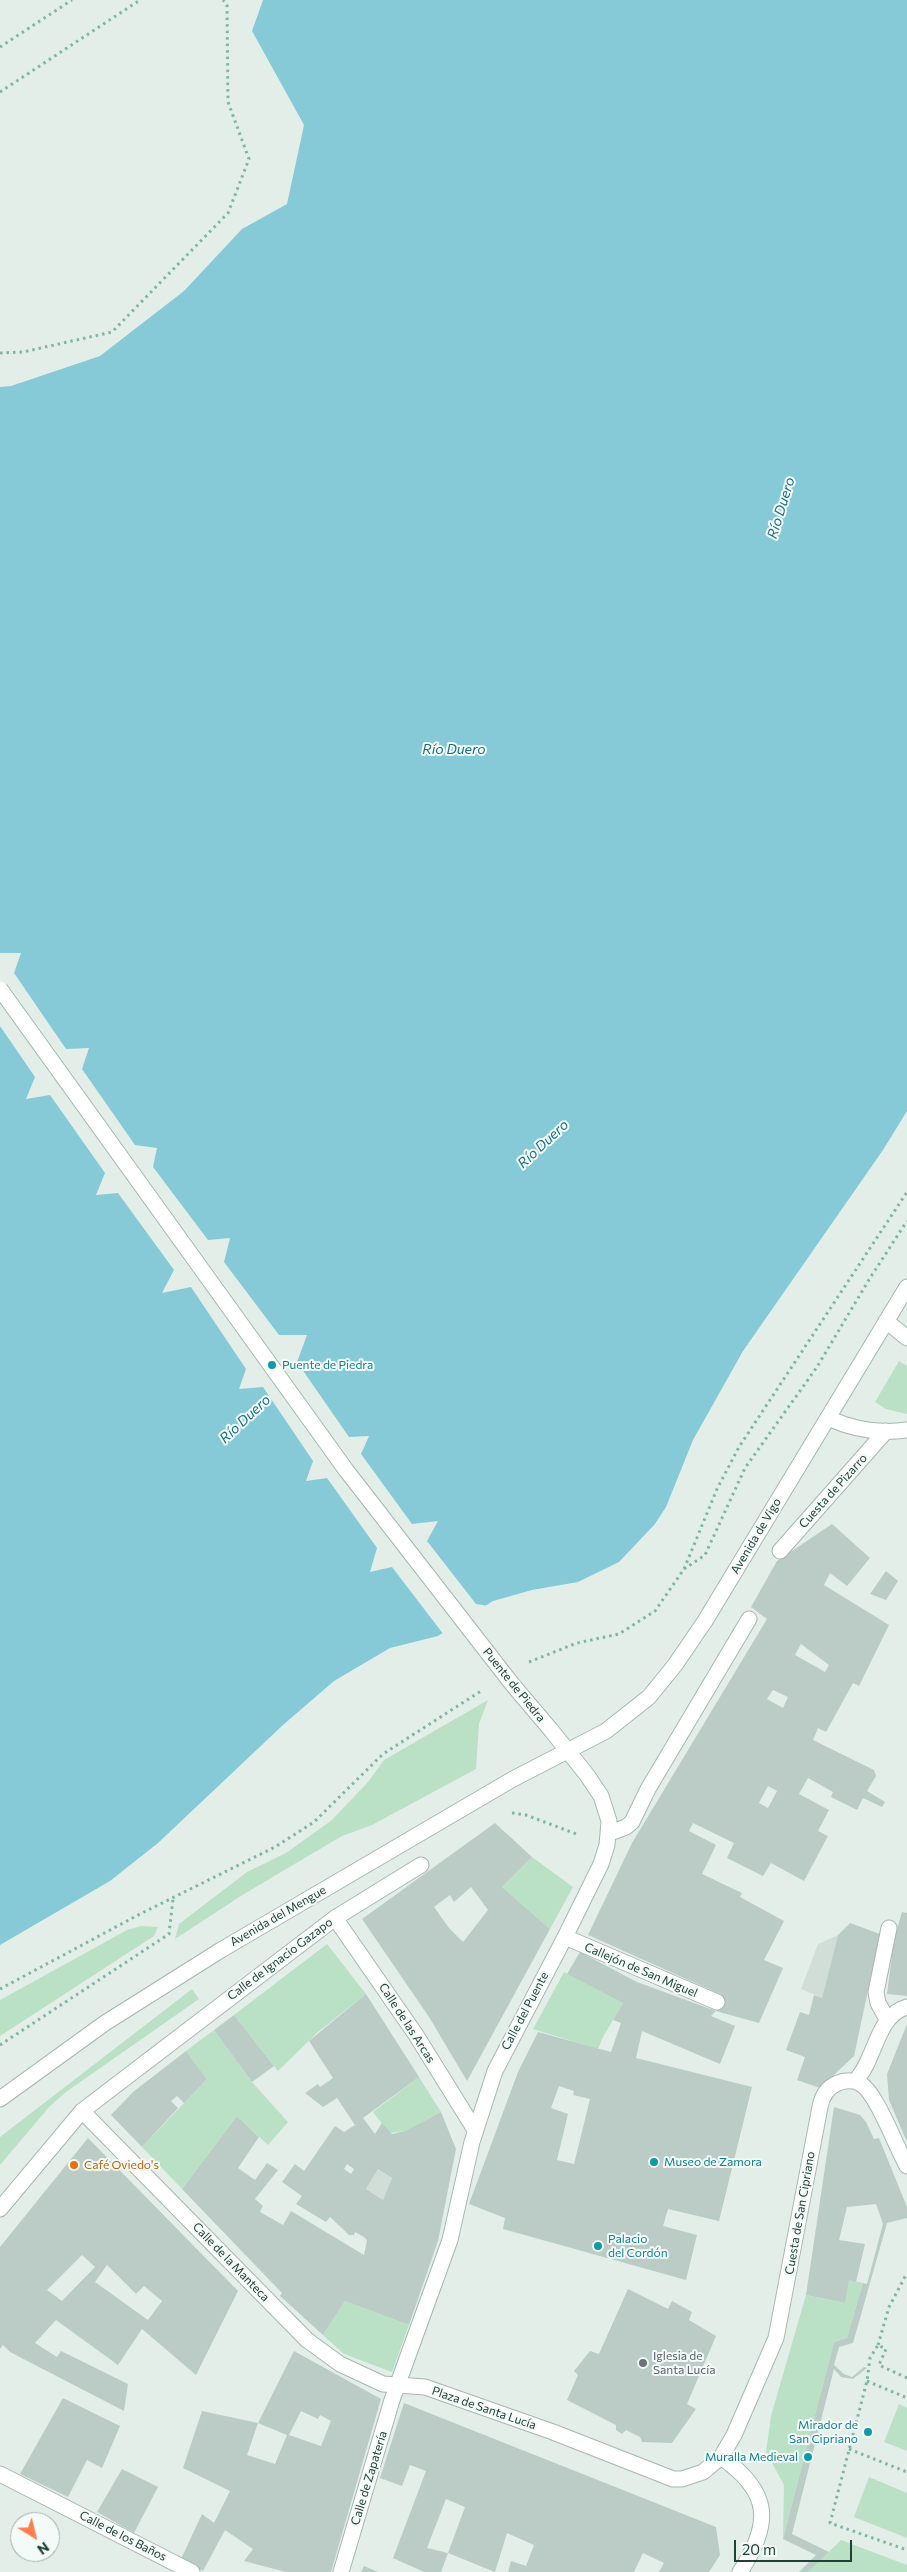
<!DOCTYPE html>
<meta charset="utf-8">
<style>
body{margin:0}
#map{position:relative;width:907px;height:2572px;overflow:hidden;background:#e3eee9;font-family:Commissioner,sans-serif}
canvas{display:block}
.north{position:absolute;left:10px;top:2512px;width:50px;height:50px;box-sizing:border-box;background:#f4faf7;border:1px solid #9fb0ab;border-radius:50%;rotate:144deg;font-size:14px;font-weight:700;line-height:20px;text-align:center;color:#204139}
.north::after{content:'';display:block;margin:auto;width:18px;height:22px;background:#ff7e50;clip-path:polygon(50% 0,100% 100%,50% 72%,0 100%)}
.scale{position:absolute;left:734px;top:2540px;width:118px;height:22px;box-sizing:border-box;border:2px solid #204139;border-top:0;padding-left:6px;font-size:15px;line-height:18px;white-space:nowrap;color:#204139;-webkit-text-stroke:4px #f4faf7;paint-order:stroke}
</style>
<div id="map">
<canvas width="907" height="2572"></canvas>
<div class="north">N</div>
<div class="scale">20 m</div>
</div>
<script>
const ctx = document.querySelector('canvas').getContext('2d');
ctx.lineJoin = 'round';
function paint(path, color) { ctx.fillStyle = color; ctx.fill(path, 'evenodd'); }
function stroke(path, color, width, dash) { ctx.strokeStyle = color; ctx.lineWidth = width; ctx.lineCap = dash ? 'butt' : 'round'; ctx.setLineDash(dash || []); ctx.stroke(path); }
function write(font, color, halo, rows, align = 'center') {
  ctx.font = font + ' Commissioner,sans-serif'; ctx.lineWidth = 4; ctx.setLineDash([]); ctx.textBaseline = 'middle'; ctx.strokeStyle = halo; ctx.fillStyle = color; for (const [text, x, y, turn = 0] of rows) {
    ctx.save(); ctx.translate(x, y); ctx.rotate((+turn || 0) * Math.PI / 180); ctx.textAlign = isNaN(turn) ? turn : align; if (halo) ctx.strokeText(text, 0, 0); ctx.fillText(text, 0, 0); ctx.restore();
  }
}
const built = new Path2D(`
 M838 1935 822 1998 801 1989 818 1944Z
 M378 2169 392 2178 383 2200 366 2189Z`);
const green = new Path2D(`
 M899 1361 907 1366V1414L886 1409 875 1402Z
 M488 1700 479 1724 476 1769 372 1825 342 1836 244 1894 175 1939 179 1924 247 1872 286 1853 332 1820 368 1782 384 1760Z
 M532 1857 573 1887 550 1929 502 1887Z
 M141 1926 158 1927 154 1936 0 2036V2000L127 1930Z
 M327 1944 366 1994 318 2032 278 2071 234 2015Z
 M564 1972 623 2003 603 2037 598 2049 533 2029Z
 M192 1989 199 1999 66 2092 50 2106 0 2165V2137Z
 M214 2030 252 2082 288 2122 268 2145 237 2116 182 2189 142 2147 207 2079 186 2051Z
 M419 2077 441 2112 405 2131 389 2133 373 2112Z
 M849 2280 863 2283 847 2338 834 2342 783 2539 784 2485 766 2452 771 2416 806 2295 844 2303Z
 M345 2301 409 2325 392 2372 344 2354 323 2335Z
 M899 2404 907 2408V2451L884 2442Z
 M869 2477 907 2493V2538L854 2517Z
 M841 2540 907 2565V2572H808Z`);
const water = new Path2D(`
 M263 0H907V1111L883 1150 743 1351 693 1440 666 1507 655 1524 619 1562 578 1582 532 1590 493 1601 438 1636 390 1648 334 1681 283 1725 158 1843 110 1881 0 1945V387L11 386 100 356 184 291 242 229 287 204 304 125 252 31Z`);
const pier = new Path2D(`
 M0 953H21L14 973 66 1049 89 1048 82 1069 135 1145 157 1148 153 1167 208 1240 230 1238 224 1262 279 1335H307L297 1362 349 1437 369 1436 361 1454 412 1524 438 1521 427 1541 476 1604 489 1606 444 1635 392 1567 370 1572 377 1548 327 1478 306 1481 313 1461 263 1387 239 1389 246 1369 191 1287 162 1293 174 1270 118 1193 96 1195 105 1173 50 1095 26 1099 35 1077 0 1026Z`);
const building = new Path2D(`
 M832 1524 870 1558 847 1586 830 1573 824 1585 889 1625 859 1686 853 1683 826 1732 818 1728 813 1740 874 1770 876 1776 867 1791 885 1802 882 1807 863 1798 857 1810 831 1797 833 1792 808 1778 799 1794 829 1810 818 1831 828 1836 804 1881 771 1863 763 1876 727 1858 734 1843 693 1823 689 1831 716 1845 702 1874 742 1893 740 1897 784 1921 764 1960 783 1968 759 2023 716 2011 722 1995 588 1935 632 1843 767 1619 751 1607 777 1561ZM801 1644 829 1665 825 1672 795 1655ZM773 1690 788 1697 783 1708 767 1699ZM768 1786 777 1791 768 1808 759 1803Z
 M886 1571 898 1581 886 1600 870 1594Z
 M495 1823 532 1857 502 1887 550 1929 467 2081 429 2017 362 1919ZM471 1887 488 1910 463 1942 449 1928 434 1907 450 1895 454 1902Z
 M902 1912 907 1913V1996L887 1994 894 1939Z
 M850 1923 880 1934 854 2056 820 2088 797 2080 805 2057 786 2050 800 2012 809 2015 814 1995 822 1998 838 1935Z
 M580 1952 637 1982 716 2011 711 2016 735 2026 720 2064 642 2031 636 2058 752 2087 719 2221 668 2209 663 2226 697 2235 686 2280 503 2229 505 2218 469 2204 518 2072 538 2032 611 2052 621 2023 613 2020 623 2003 567 1974ZM559 2086 574 2091 573 2095 590 2099 574 2164 557 2160 568 2114 551 2108Z
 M366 1994 419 2077 363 2118 375 2134 382 2123 392 2134 405 2131 441 2112 456 2149 438 2241 409 2325 345 2301 323 2335 280 2296 282 2293 182 2189 237 2116 259 2137 238 2168 255 2180 267 2163 278 2170 255 2199 263 2206 260 2212 283 2225 291 2211 364 2255 367 2240 364 2237 355 2232 354 2235H349L330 2217 326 2222 296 2204 302 2196 282 2182 295 2164 304 2171 335 2126 344 2132 355 2125 337 2098 323 2107 305 2093 318 2084 320 2087 333 2078 309 2041ZM347 2164 354 2169 351 2174 344 2169ZM378 2169 392 2178 383 2200 366 2189Z
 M234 2015 274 2066 252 2082 214 2030Z
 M907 2024V2142L889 2100 887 2074Z
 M186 2051 207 2079 184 2103 177 2096 171 2101 178 2108 142 2147 111 2115 133 2092Z
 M834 2107 860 2115 866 2122 874 2139 879 2138 907 2207V2218L887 2223 853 2343 839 2347 834 2365 844 2374 852 2377 864 2367 867 2368 853 2379 841 2377 834 2369 792 2534 829 2552 808 2572H799L816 2555 783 2539 834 2342 847 2338 863 2283 867 2284 883 2224 876 2204 847 2207 839 2240 865 2244 856 2282 849 2280 845 2303 806 2295Z
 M88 2138 238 2291 196 2375 142 2329 118 2365 56 2320 35 2343 57 2357 61 2351 128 2384 124 2411 10 2352 3 2345 0 2349V2247ZM82 2255 95 2267 62 2301 47 2290ZM107 2265 136 2294 144 2286 162 2301 148 2320 95 2282Z
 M628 2289 668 2309 672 2301 692 2312 689 2320 716 2336 687 2404 696 2409 672 2443 642 2442 640 2437 626 2430 622 2434 616 2430V2425L567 2400 578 2375 574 2371 590 2351 599 2354Z
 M294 2351 381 2399 331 2572H286L244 2561 253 2549 225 2530 203 2571 181 2559 202 2514 214 2523 230 2491 183 2468 202 2411 258 2423 247 2455 275 2464 287 2435 258 2423ZM301 2411 318 2419 320 2415 331 2421 321 2446 289 2435Z
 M63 2398 120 2426 102 2468 87 2460 68 2497 20 2474Z
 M404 2403 716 2527 720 2555 709 2572H659L664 2563 643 2553 634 2572H508L511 2561 526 2566 534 2545 507 2533 495 2572 448 2553 465 2507 446 2499 427 2548 448 2553 441 2572H424L393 2558 426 2471 410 2465 402 2486 380 2478Z
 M122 2469 158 2487 134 2533 97 2512Z
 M364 2566 378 2572H361Z`);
const path = new Path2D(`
 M0 47 72 0
 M0 92 140 0
 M0 353 23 352 112 332 228 213 249 159 228 102 227 5 223 0
 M684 1569 705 1555 745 1468 817 1367 870 1278 907 1221
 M529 1662 577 1643 619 1634 655 1611 684 1569 717 1489 739 1447 907 1192
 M512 1813 526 1815 579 1835
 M0 1989 140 1914 275 1847 314 1822 383 1754 481 1691
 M0 2045 169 1934 173 1899
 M878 2345 889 2307 907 2273
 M907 2378 879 2365 886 2349 878 2345 870 2358 867 2381 830 2523 907 2550
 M867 2381 907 2398
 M849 2449 907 2472`);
const minor = new Path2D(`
 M886 1321 907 1338
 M828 1418C852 1429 880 1434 907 1430
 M780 1551 886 1431
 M610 1833 626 1827 632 1822 648 1789 749 1619
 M335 1918 416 2035 475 2130
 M565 1937 717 2002
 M887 2019 878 2003 876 1992 889 1928
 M855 2081C876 2060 876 2015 907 2007
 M0 2099 105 2023 221 1950 513 1779 606 1731 649 1697 675 1665 705 1621 907 1287
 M82 2111 307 2340 340 2364 383 2384 425 2387 553 2432 673 2479H682L703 2472 721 2457 734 2435 776 2338 820 2107C822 2096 828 2087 838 2083 845 2080 855 2080 861 2084 877 2094 896 2147 907 2166
 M0 2209 82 2111 335 1918 421 1865
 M721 2457C771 2492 772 2523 740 2572
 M0 2474 192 2572
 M341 2572 392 2400 450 2240 472 2142 495 2071 565 1937 601 1864 607 1845 609 1821 601 1796 587 1775 551 1730`);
const minorBridge = new Path2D(`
 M0 989 346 1470 512 1684 551 1730`);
const markers = [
 [272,1365,5,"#0f9aa8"],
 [654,2162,5,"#0f9aa8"],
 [74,2165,5,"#e8710a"],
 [598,2246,5,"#0f9aa8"],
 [643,2363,5,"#6b7280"],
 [868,2432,5,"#0f9aa8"],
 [808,2457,5,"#0f9aa8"]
];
const cultureNames = [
 ["Puente de Piedra",282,1365],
 ["Museo de Zamora",664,2162],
 ["Palacio",608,2239],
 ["del Cordón",608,2253],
 ["Mirador de",858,2425,"right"],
 ["San Cipriano",858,2439,"right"],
 ["Muralla Medieval",798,2457,"right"]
];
const streetNames = [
 ["Cuesta de Pizarro",833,1491,-48],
 ["Avenida de Vigo",756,1536,-59],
 ["Puente de Piedra",514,1685,51],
 ["Avenida del Mengue",278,1916,-30],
 ["Calle de Ignacio Gazapo",280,1959,-37],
 ["Callejón de San Miguel",641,1970,23],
 ["Calle del Puente",525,2011,-62],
 ["Calle de las Arcas",407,2023,57],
 ["Cuesta de San Cipriano",800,2213,-80],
 ["Calle de la Manteca",231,2262,46],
 ["Plaza de Santa Lucía",484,2408,19],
 ["Calle de Zapatería",369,2478,-73],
 ["Calle de los Baños",123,2536,27]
];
const foodNames = [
 ["Café Oviedo's",84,2165]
];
const worshipNames = [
 ["Iglesia de",653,2356],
 ["Santa Lucía",653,2370]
];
const waterNames = [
 ["Río Duero",781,508,-73],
 ["Río Duero",454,749],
 ["Río Duero",543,1144,-43],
 ["Río Duero",245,1419,-43]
];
paint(built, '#d1ded8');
paint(green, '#bae1c5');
paint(water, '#86cad8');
paint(pier, '#e3eee9');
paint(building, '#baccc5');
stroke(minor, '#a5b7b1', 17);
stroke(path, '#80b5a5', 3, [2.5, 4]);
stroke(minor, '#fff', 15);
stroke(minorBridge, '#a5b7b1', 17, []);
stroke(minorBridge, '#fff', 15);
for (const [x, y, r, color] of markers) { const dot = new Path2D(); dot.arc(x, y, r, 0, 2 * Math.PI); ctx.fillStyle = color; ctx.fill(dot); stroke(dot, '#f4faf7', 2); }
write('12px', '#0d838f', '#f4faf7', cultureNames, 'left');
write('12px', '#204139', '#f4faf7', streetNames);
write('12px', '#c56008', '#f4faf7', foodNames, 'left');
write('12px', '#5b616d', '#f4faf7', worshipNames, 'left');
write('italic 14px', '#146f84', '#f4faf7', waterNames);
</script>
